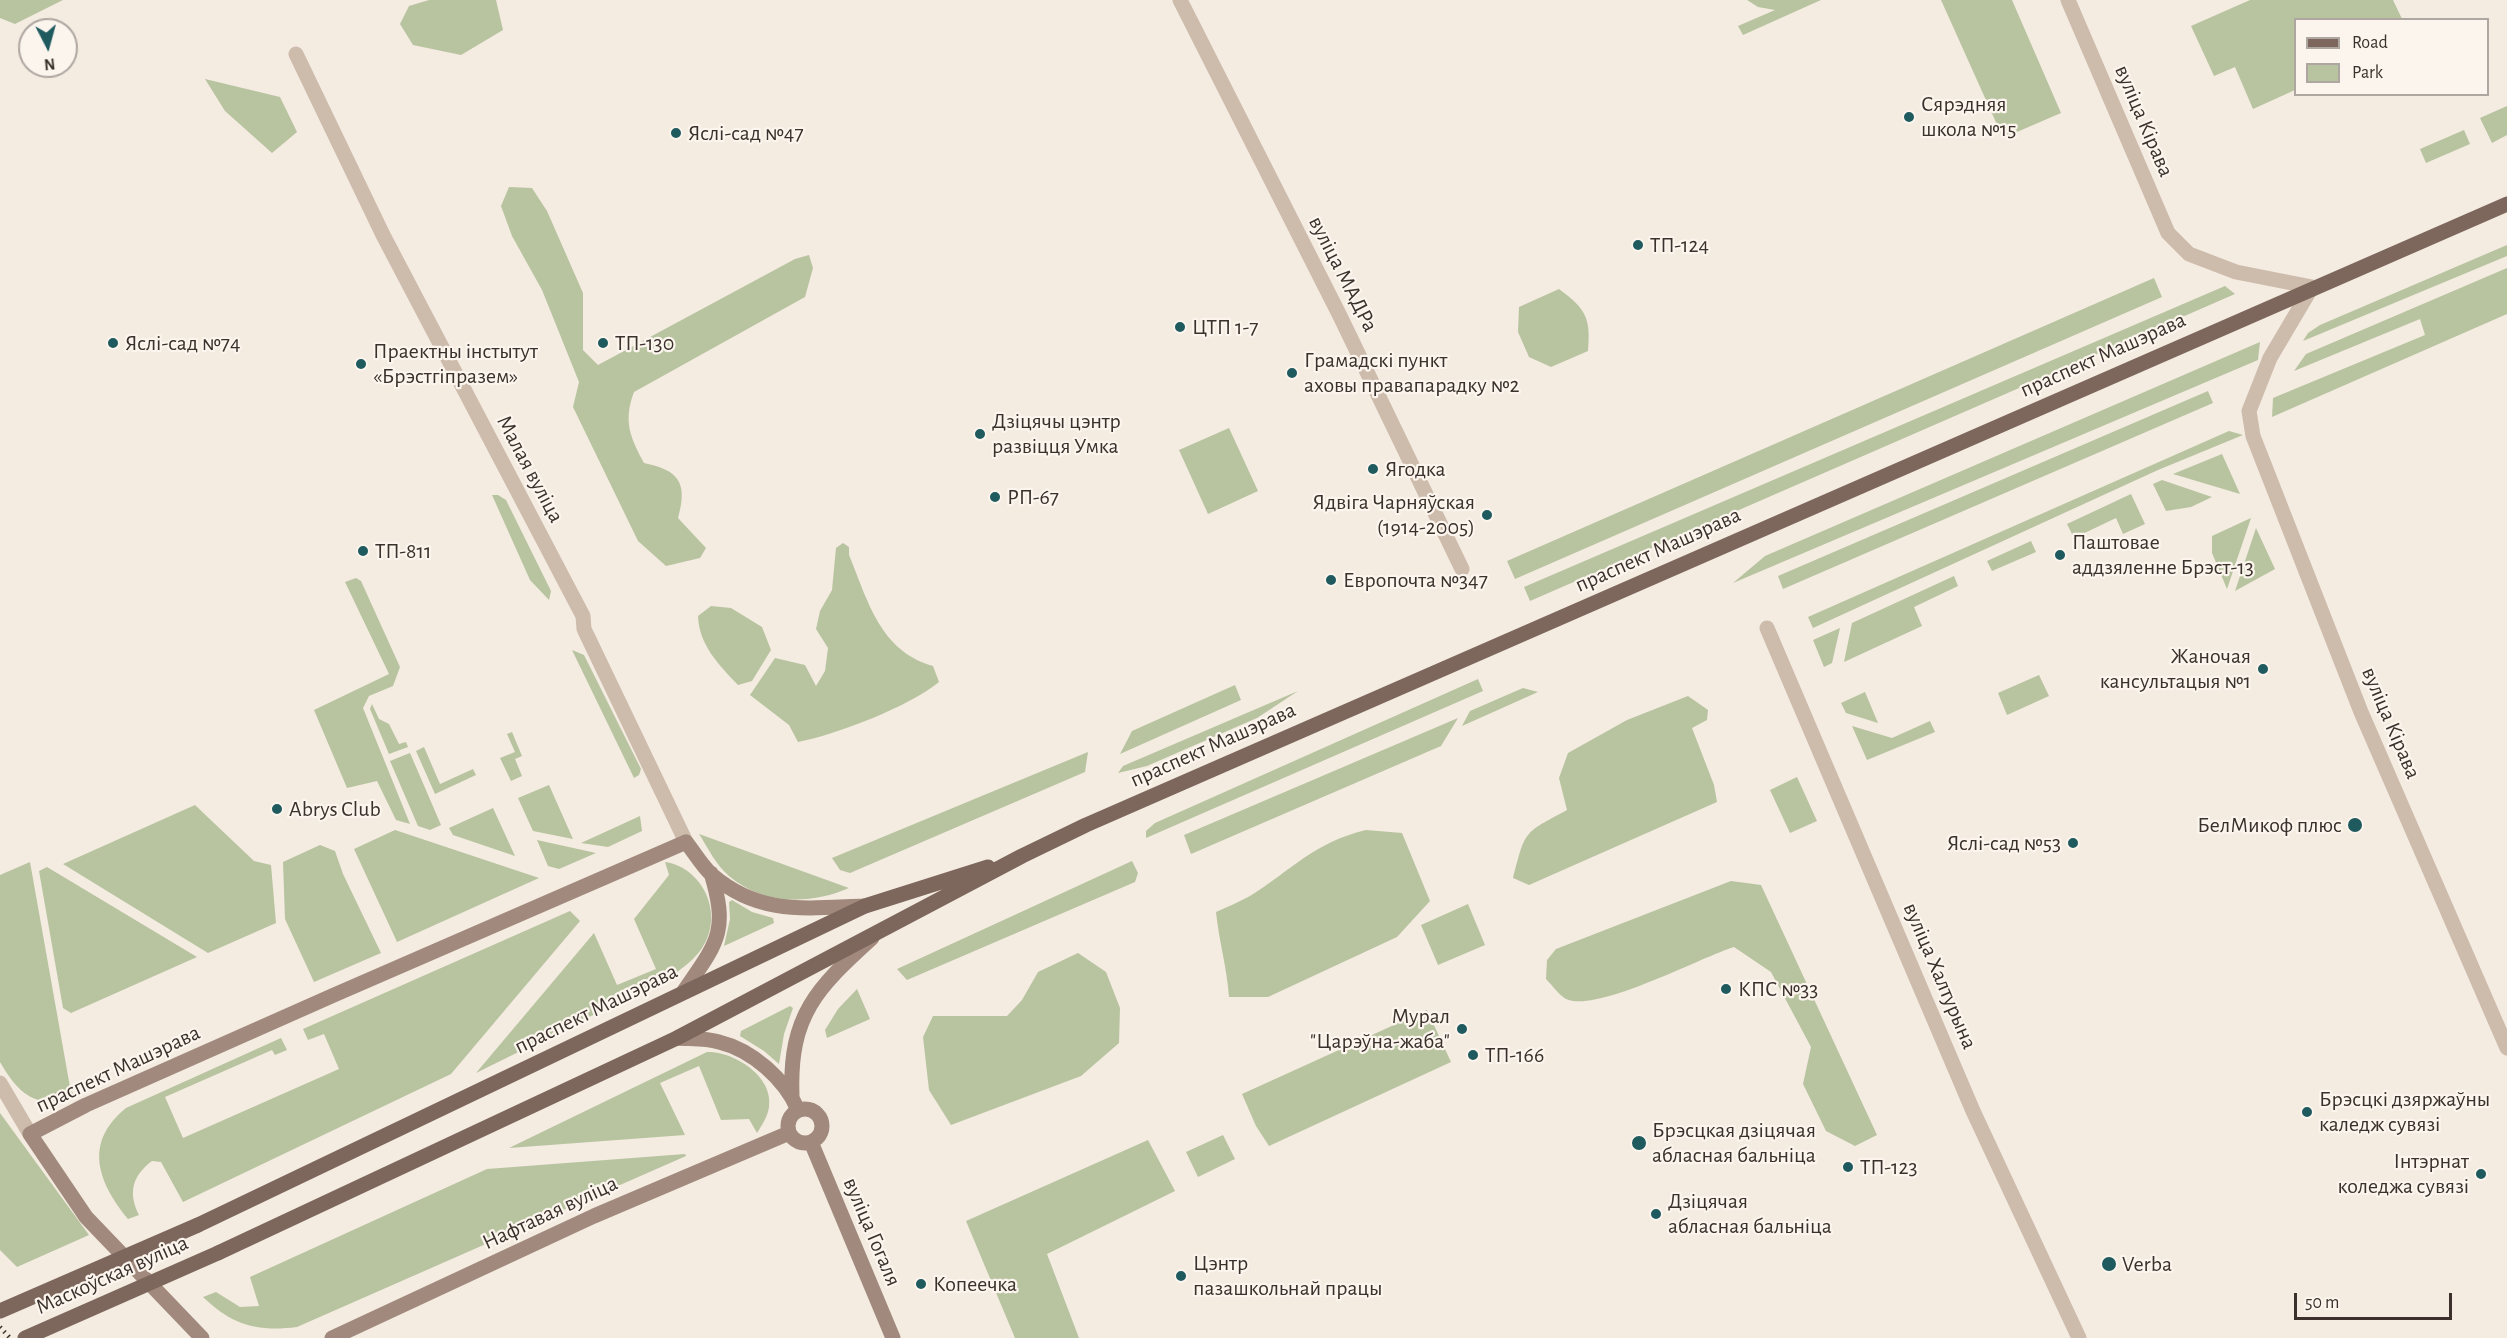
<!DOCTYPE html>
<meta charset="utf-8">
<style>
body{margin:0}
#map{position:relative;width:2507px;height:1338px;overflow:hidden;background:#f4ebe1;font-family:"Alegreya Sans",sans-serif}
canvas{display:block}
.legend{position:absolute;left:2294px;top:18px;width:195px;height:78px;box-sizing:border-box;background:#fbf5ee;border:2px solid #aea6a0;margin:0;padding:8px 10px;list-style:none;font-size:18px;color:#3b302b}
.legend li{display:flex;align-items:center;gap:12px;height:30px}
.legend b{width:30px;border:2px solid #aea6a0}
.north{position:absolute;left:18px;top:18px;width:60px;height:60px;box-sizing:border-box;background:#fbf5ee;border:2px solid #aea6a0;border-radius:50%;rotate:174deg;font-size:16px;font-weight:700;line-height:24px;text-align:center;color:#3b302b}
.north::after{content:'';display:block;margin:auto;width:21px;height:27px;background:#1f5a5e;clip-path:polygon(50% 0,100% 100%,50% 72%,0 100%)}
.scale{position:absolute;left:2294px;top:1293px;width:158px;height:27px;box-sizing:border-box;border:3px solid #3b302b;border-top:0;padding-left:8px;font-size:18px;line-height:21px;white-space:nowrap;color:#3b302b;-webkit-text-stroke:4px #fbf5ee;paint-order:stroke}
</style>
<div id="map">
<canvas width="2507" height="1338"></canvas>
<ul class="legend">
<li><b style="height:8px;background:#7d675c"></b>Road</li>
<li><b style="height:16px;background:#b8c4a0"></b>Park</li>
</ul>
<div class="north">N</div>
<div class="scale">50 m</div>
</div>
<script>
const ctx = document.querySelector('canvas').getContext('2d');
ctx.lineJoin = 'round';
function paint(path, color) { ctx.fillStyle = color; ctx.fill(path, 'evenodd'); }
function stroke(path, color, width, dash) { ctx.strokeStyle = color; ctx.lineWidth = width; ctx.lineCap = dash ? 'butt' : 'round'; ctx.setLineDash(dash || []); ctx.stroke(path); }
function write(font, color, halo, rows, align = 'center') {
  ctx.font = font + ' "Alegreya Sans",sans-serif'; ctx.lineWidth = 4.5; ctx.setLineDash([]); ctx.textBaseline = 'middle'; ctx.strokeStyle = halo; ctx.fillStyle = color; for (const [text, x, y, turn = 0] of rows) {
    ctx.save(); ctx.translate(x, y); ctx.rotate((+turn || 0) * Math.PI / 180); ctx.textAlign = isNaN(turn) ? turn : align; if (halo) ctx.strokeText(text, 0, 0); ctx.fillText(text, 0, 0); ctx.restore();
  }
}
const green = new Path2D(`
 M0 0H63L15 24 0 18Z
 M429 0H496L503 30 461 55 413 45 400 24 409 6Z
 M1747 0H1821L1743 35 1738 26 1775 10 1758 7Z
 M1941 0H2012L2061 113 2003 138Z
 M2250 0H2393L2402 19 2296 20 2295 90 2253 109 2235 67 2214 76 2191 26Z
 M205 79 280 97 297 132 272 153 225 111Z
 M2507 106V135L2492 143 2480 118Z
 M2464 130 2470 144 2426 163 2420 149Z
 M509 187 532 188 547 211 583 293V350L598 365 795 259 809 255 813 268 805 297 634 392C623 421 630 437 644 463 679 470 688 483 678 518L706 548 700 558 666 566 638 541 573 407 579 382 542 290 512 236 501 206Z
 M2507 245V256L2303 341 2308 333 2320 325Z
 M2507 268V314L2272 417 2273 398 2425 335 2420 319 2294 371 2306 354Z
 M2154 278 2162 297 1515 579 1507 561Z
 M2225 286 2235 294 1530 601 1524 587Z
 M1559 289C1586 309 1591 318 1588 351L1551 367 1529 357 1518 332 1519 307Z
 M2260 342 2258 360 1733 583 1765 556Z
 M2208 391 2213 403 1783 589 1778 576Z
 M1229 428 1258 491 1208 514 1179 450Z
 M2229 431 2243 435 2158 470 1813 628 1808 617Z
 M2222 454 2240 494 2173 474Z
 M2162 480 2212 497 2191 507 2166 511 2153 484Z
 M2131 494 2145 524 2123 534 2116 518 2074 538 2067 524Z
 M492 495H498L506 500 551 591 549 600 530 580Z
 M2251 518 2227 589 2212 553V536Z
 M2256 528 2275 569 2235 591Z
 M2031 541 2036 552 1992 571 1987 561Z
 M843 543 849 547V555C868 601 880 651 933 666L939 682C908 707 838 734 798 742L789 725 750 695 775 658 805 665 816 686 825 671 828 648 816 629 820 611 832 590 836 548Z
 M1954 576 1958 586 1914 607 1922 626 1844 662 1852 623Z
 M356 578 361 581 400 667 393 686 369 696 363 708 410 824 396 820 377 781 347 788 314 710 389 674 345 582Z
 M711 606 731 608 762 627 771 650 752 681 738 685C719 665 699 645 698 616Z
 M1840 628 1832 663 1824 667 1813 640Z
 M572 650 584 655 641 769 639 775 634 778Z
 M2039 675 2049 696 2007 715 1998 693Z
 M1478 679 1483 691 1146 838V831L1155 823Z
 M1235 685 1241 700 1120 754 1132 731Z
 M1523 688 1538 692 1462 726 1470 711Z
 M1298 691 1257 718 1147 766 1118 773 1123 766Z
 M1865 692 1878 723 1846 713 1841 703Z
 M1688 696 1708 710 1707 720 1692 728 1714 785 1717 802 1529 885 1513 878C1526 829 1523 834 1567 810L1559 778 1568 753 1627 720Z
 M372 704 379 719 389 724 399 744 406 742 408 747 389 754 370 709Z
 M1458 718 1441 746 1191 854 1184 835Z
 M1930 721 1935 732 1867 760 1852 726 1892 738Z
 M512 732 522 756 515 759 522 776 511 781 500 758 515 752 507 734Z
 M424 747 440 784 473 769 476 775 435 794 416 751Z
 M1088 752 1085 772 850 873 840 870 832 858Z
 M410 753 441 825 430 830 418 826 390 761Z
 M1797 777 1817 821 1790 833 1770 790Z
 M549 785 573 839 533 831 518 798Z
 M195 805 254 861 271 865 276 923 208 953 63 864Z
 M493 808 515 856 453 835 449 828Z
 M640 816 642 831 608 847 581 843Z
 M395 830 539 878 397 942 354 849Z
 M1366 830 1402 833 1430 901 1397 937 1268 997H1229C1227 968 1219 941 1216 912 1227 907 1239 902 1250 896 1293 869 1313 843 1366 830Z
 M699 834 849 888C810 905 763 905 729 876 716 865 708 848 699 834Z
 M537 840 596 853 559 869 548 866Z
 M320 845 335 851 343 874 381 953 314 982 285 919 283 862Z
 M1132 861 1138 873 1135 882 907 980 897 969Z
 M30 862 70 1087 74 1096C36 1111 18 1093 0 1062V875Z
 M665 862C700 867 722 908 706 941 697 959 682 969 666 979L476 1073 594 933 617 985 656 969 634 919 669 875Z
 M47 867 197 957 71 1013 63 1008 39 871Z
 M1731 881 1761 885 1877 1135 1855 1146 1826 1131 1803 1084 1811 1047 1771 972 1734 947C1699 958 1597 1013 1566 999 1559 995 1552 985 1546 979L1547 960 1556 949Z
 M732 900 752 912 773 918 774 923 724 946 730 919 729 902Z
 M1468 904 1485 945 1438 965 1421 925Z
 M570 911 580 921 451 1074 183 1202 161 1162 152 1161C132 1176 128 1193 139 1215L128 1219C98 1182 83 1143 126 1108L281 1038 287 1050 275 1055 272 1050 165 1097 183 1138 339 1069 324 1034 308 1040 303 1029Z
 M1078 953 1106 972 1120 1008 1119 1043 1081 1076 951 1125 929 1090 923 1037 933 1016H1007L1022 1000 1038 972Z
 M857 989 870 1019 827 1038 825 1030 838 1009Z
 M790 1006 793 1008 784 1034 779 1064 764 1051 740 1036 741 1031Z
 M1427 1010 1451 1062 1269 1146 1256 1126 1242 1094Z
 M707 1052C733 1051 774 1076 769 1107 768 1116 762 1125 757 1133L749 1119 721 1120 699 1066 660 1083 685 1135 509 1148Z
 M0 1113 89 1235 17 1267 0 1250Z
 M1223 1135 1235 1159 1198 1177 1186 1152Z
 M1148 1140 1175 1191 1047 1254 1079 1338H1015L966 1221Z
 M685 1154 686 1156 297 1327C257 1332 232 1325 203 1297L216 1292 240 1307 259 1306 250 1277 487 1169Z`);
const street = new Path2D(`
 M1180 0 1340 316 1462 569
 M2068 0 2168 233 2189 254 2236 272 2312 287 2270 358 2249 411 2253 436 2361 712 2507 1048
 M296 54 383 235 583 616 584 629 686 842
 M1767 628 1973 1111 2079 1338
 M0 1083 30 1134`);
const secondary = new Path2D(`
 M684 991C717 943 729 932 711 873
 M677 1038C691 1039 706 1038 719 1042 752 1050 785 1079 798 1110
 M792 1095C789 1015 817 988 872 938
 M788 1126a17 17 0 1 1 34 0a17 17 0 1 1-34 0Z
 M811 1142 893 1338
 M202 1338 86 1217 30 1134 86 1105 334 995 686 842C694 852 702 866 712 875 760 916 807 908 865 906
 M332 1338 594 1216 789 1133`);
const primary = new Path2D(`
 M198 1225 865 906 988 867
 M218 1253 677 1038 1022 856 1086 825 2507 204`);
const rail = new Path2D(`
 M0 1327 10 1338`);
const primaryBridge = new Path2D(`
 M0 1311 198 1225
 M25 1338 218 1253`);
const markers = [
 [1909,117,6,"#1f5a5e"],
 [676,133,6,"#1f5a5e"],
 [1638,245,6,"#1f5a5e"],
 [1180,327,6,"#1f5a5e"],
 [113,343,6,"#1f5a5e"],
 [603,343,6,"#1f5a5e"],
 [361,364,6,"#1f5a5e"],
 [1292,373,6,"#1f5a5e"],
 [980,434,6,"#1f5a5e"],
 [1373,469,6,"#1f5a5e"],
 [995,497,6,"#1f5a5e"],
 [1487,515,6,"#1f5a5e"],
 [363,551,6,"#1f5a5e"],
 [2060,555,6,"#1f5a5e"],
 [1331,580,6,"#1f5a5e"],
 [2263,669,6,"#1f5a5e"],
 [277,809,6,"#1f5a5e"],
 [2355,825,8,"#1f5a5e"],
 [2073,843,6,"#1f5a5e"],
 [1726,989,6,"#1f5a5e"],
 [1462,1029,6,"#1f5a5e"],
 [1473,1055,6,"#1f5a5e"],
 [2307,1112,6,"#1f5a5e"],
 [1639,1143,8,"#1f5a5e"],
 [1848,1167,6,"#1f5a5e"],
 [2481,1174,6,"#1f5a5e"],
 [1656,1214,6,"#1f5a5e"],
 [2109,1264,8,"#1f5a5e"],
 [1181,1276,6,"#1f5a5e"],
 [921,1284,6,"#1f5a5e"]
];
const poiNames = [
 ["Сярэдняя",1921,104],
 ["школа №15",1921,129],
 ["Яслі-сад №47",688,133],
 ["ТП-124",1650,245],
 ["ЦТП 1-7",1192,327],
 ["Яслі-сад №74",125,343],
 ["ТП-130",615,343],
 ["Праектны інстытут",373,351],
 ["«Брэстгіпразем»",373,376],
 ["Грамадскі пункт",1304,360],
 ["аховы правапарадку №2",1304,385],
 ["Дзіцячы цэнтр",992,421],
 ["развіцця Умка",992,446],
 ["Ягодка",1385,469],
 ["РП-67",1007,497],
 ["Ядвіга Чарняўская",1475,502,"right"],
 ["(1914-2005)",1475,527,"right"],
 ["Паштовае",2072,542],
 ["аддзяленне Брэст-13",2072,567],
 ["ТП-811",375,551],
 ["Европочта №347",1343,580],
 ["Жаночая",2251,656,"right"],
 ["кансультацыя №1",2251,681,"right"],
 ["Abrys Club",289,809],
 ["БелМикоф плюс",2342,825,"right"],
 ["Яслі-сад №53",2061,843,"right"],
 ["КПС №33",1738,989],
 ["Мурал",1450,1016,"right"],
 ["\"Царэўна-жаба\"",1450,1041,"right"],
 ["ТП-166",1485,1055],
 ["Брэсцкі дзяржаўны",2319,1099],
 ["каледж сувязі",2319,1124],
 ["Брэсцкая дзіцячая",1652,1130],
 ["абласная бальніца",1652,1155],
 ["Інтэрнат",2469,1161,"right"],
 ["коледжа сувязі",2469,1186,"right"],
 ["ТП-123",1860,1167],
 ["Дзіцячая",1668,1201],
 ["абласная бальніца",1668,1226],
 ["Цэнтр",1193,1263],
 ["пазашкольнай працы",1193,1288],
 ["Verba",2122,1264],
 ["Копеечка",933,1284]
];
const streetNames = [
 ["вуліца Кірава",2144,121,67],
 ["вуліца МАДРа",1343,274,63],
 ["праспект Машэрава",2103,355,-24],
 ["Малая вуліца",530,469,62],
 ["праспект Машэрава",1658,550,-24],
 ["вуліца Кірава",2391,723,67],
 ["праспект Машэрава",1213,745,-24],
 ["вуліца Халтурына",1940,976,67],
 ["праспект Машэрава",596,1009,-26],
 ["праспект Машэрава",118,1069,-25],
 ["Нафтавая вуліца",550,1213,-25],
 ["вуліца Гогаля",872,1232,67],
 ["Маскоўская вуліца",112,1275,-24]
];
paint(green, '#b8c4a0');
stroke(street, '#cdbbac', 15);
stroke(secondary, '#a18a7d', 15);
stroke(primary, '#7d675c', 15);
stroke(rail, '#3b302b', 4.5, [1.5, 4.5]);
stroke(primaryBridge, '#7d675c', 15);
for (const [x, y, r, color] of markers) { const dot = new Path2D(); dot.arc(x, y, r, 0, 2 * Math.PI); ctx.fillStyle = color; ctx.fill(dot); stroke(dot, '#fbf5ee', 2); }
write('22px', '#3b302b', '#fbf5ee', poiNames, 'left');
write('22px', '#3b302b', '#fbf5ee', streetNames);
</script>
